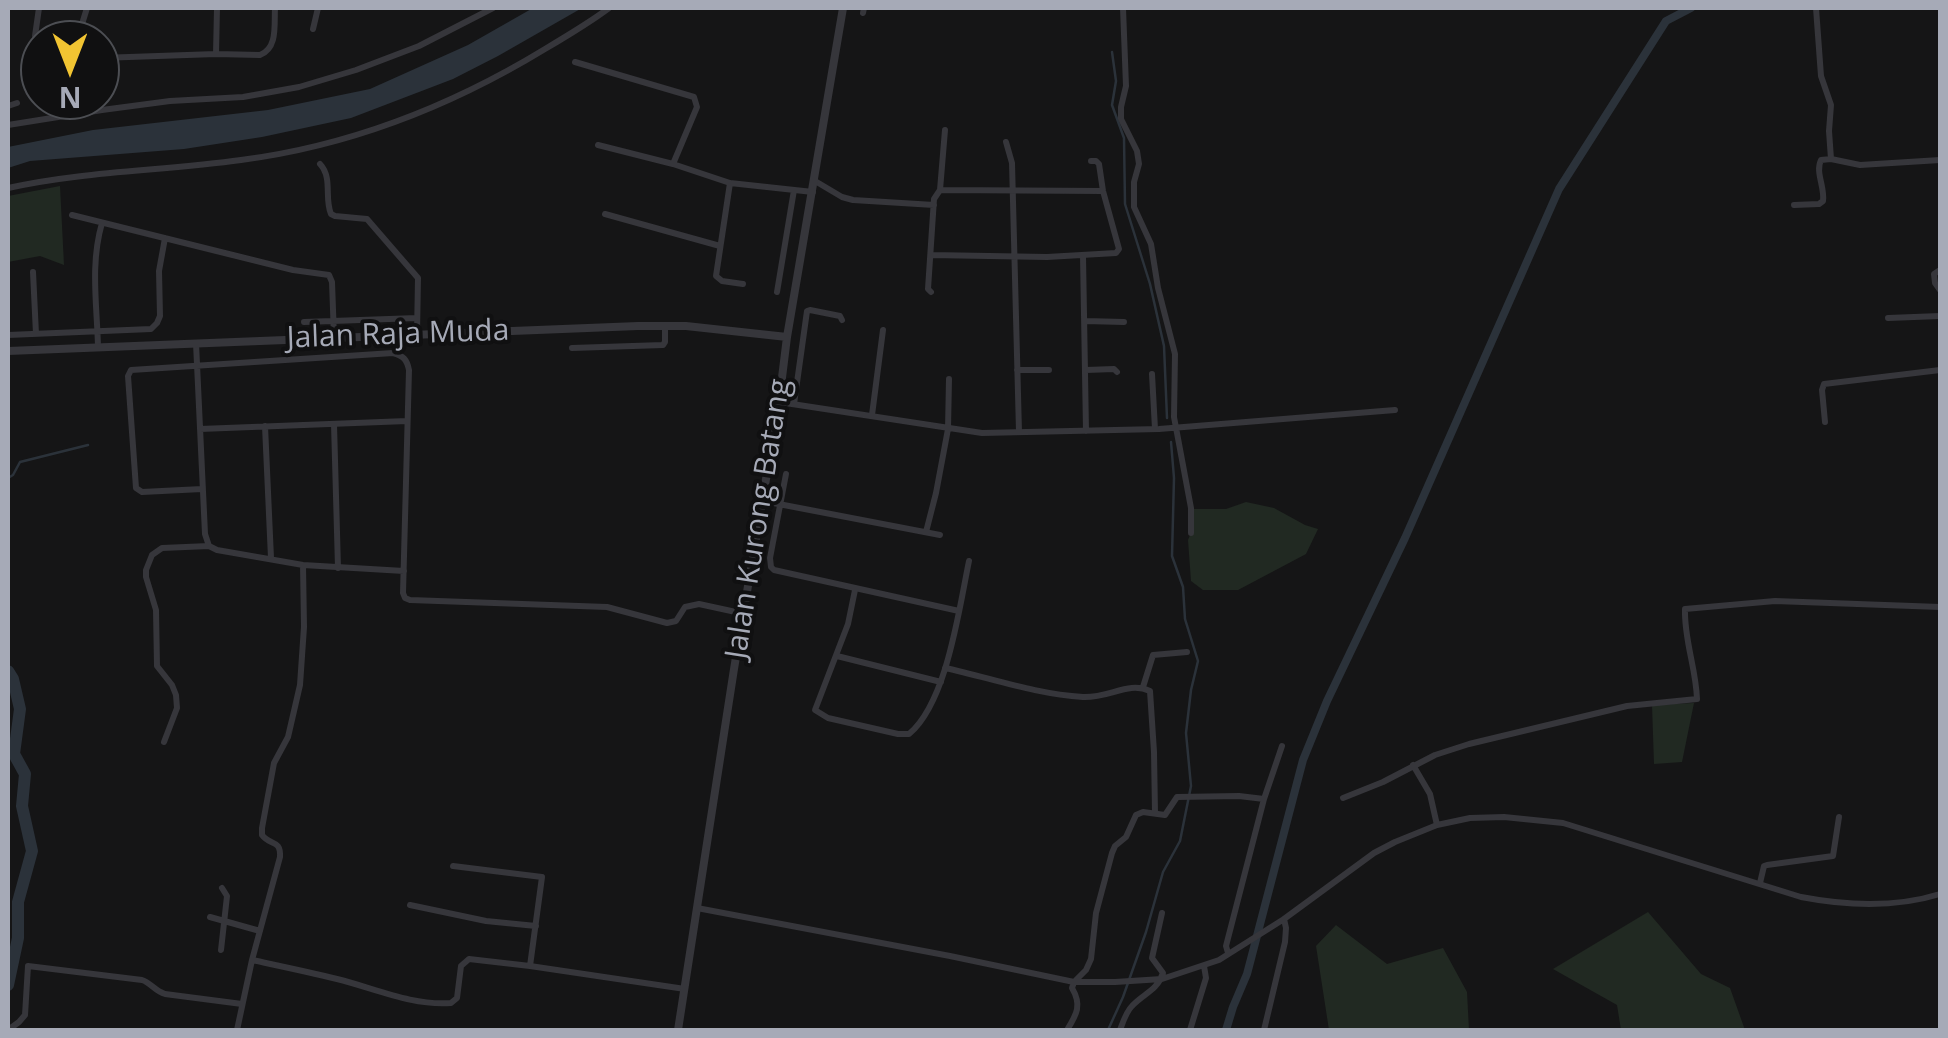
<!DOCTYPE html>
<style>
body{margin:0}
#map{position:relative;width:1948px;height:1038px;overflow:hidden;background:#151516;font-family:"Open Sans",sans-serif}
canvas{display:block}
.frame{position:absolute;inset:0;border:10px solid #a6aab7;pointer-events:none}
.north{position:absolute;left:20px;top:20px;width:100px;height:100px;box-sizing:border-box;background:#101011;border:2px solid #4c4e53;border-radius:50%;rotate:180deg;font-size:28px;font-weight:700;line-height:40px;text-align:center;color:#a6aab7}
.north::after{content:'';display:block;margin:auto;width:35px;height:45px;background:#f1c432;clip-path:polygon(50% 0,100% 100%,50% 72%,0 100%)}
</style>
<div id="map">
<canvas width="1948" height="1038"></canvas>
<div class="frame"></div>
<div class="north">N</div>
</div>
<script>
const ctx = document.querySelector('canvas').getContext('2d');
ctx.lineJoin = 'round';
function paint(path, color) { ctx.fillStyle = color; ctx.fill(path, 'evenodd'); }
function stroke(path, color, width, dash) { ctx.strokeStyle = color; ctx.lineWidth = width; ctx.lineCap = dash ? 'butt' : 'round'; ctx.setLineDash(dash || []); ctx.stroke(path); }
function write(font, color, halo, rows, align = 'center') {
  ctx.font = font + ' "Open Sans",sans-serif'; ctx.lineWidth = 8; ctx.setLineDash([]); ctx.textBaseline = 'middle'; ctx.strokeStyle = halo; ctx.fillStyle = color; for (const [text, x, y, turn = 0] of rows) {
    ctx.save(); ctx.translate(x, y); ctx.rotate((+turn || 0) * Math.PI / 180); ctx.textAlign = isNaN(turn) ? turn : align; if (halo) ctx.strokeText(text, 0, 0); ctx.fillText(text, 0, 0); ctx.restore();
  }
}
const green = new Path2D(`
 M60 186 64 265 40 256 8 262V196Z
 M1246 502 1274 508 1305 525 1318 529 1306 554 1238 590H1203L1191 581 1188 540 1193 528V509H1226Z
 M1694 703 1682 762 1654 764 1652 705Z
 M1648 912 1701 974 1730 988 1745 1030H1621L1617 1005 1553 969Z
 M1336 925 1387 964 1443 948 1467 992 1469 1030H1329L1316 946Z`);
const water = new Path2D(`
 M533 8H582L498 56 453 79 351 118 262 137 184 149 30 161 8 168V147L93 130 268 110 370 89 468 45Z`);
const stream = new Path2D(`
 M1112 52 1116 81 1112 105 1124 138 1125 204 1150 284 1164 346 1167 418
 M8 478 13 475 20 462 88 445
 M1108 1030 1123 997 1146 932 1163 872 1180 841 1191 786 1186 733 1191 690 1198 661 1185 619 1183 587 1172 556 1174 478 1171 442`);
const canal = new Path2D(`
 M1226 1030 1233 1007 1247 974 1303 760 1327 701 1405 538 1559 189 1666 21 1691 8`);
const river = new Path2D(`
 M8 671 13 679 20 709 14 754 25 774 22 806 32 851 18 902V938L8 985`);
const minor = new Path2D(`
 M39 8 35 36 40 44
 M1123 8 1126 86 1121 107V119L1137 151 1139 164 1134 182V207L1151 244 1158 288 1175 354 1174 417 1191 508V533
 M1816 8 1821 76 1831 105 1829 131 1831 159 1860 165 1940 160
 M863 13 864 8
 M313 29 318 8
 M77 40 87 8
 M216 54 217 8
 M100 58 216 54 260 55C278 48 274 25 275 8
 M575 62 694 97 697 107 673 164
 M8 106 17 103
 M8 125 102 110 170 101 243 97 299 87 356 70 419 46 493 8
 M1006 142 1012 163 1019 432
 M598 145 673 164 730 183 813 192
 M320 164C333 178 324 198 331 214L335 216 367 219 418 278 417 334
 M815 181 842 197 853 200 934 205
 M730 183 716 276 722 281 743 284
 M8 188C84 171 163 171 241 160 349 146 453 105 545 49 567 36 589 23 609 8
 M940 190 1103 191
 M1794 205 1819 204 1823 201C1825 187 1815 172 1821 160L1831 159
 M605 214 720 246
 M72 215 293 270 329 275 332 282 334 337
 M931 255 1047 257 1116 253 1119 249 1103 191 1099 164 1096 161H1091
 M1083 256 1086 431
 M1940 270 1934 274 1935 283 1940 290
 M33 272 36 334
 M777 292 794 190
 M931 292 928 289 934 199 940 190 945 130
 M1888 318 1940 316
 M1085 321 1124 322
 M304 322 417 318
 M8 335 151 329 157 323 160 316 159 271 165 238
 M196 343 205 534 209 546 217 550 303 565 404 571
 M98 347C97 305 90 264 102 223
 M572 348 663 345 665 342V326
 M1017 370H1049
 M1086 370 1114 369 1117 372
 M1152 374 1155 429
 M779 402 982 433 1159 429 1395 410
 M794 404 807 311 810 310 840 316 842 320
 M872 415 883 330
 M1825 422 1822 390 1824 384 1940 370
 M334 424 338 568
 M265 426 271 558
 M200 429 407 421
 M786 474 770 558 771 567 774 570 959 611
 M202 489 142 492 136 488 128 376 131 370 393 353C404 356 407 360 409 370L403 593 405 598 410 600 607 607 667 623 676 621 685 607 699 604 745 614
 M763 501 940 535
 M926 532 936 493 948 429 949 379
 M855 590 848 624 815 710 828 718 898 734H909C947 702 959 609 969 561
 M837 656 941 682
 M945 668C991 678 1035 694 1083 697 1110 698 1128 681 1150 691L1154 752 1155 813
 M1143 687 1153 655 1187 652
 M164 742 177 708 176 695 172 685 157 666 156 610 146 577V570L152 555 162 548 209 546
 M1413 765 1430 794 1437 825
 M1343 798 1383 782 1435 755 1469 744 1627 706 1697 699C1696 668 1684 640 1685 609L1775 601 1940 607
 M453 866 542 877 530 966
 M1760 883 1764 866 1767 865 1833 856 1839 817
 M410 905 486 921 536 926
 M697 908 950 956 1074 982H1115L1162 979 1219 960 1284 919 1374 853 1395 842 1437 825 1470 818 1504 817 1563 823 1801 897C1848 906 1895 908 1940 894
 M210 917 260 931
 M221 950 227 896 222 888
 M1228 953 1226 946 1264 799 1282 746
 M252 960C280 966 309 972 337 979 374 988 412 1006 451 1003L457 998 461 966 469 959 530 966 685 989
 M8 1030 19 1022 25 1015 28 966 142 980C151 983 155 991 165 994L242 1004
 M237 1030 252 960 280 857C281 839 270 846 262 835V828L274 763 288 737 300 685 304 627 303 565
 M1067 1030C1077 1014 1082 1005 1072 988L1074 982 1086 970 1091 959 1096 913 1112 853 1115 846 1126 837 1136 815 1143 812 1165 815 1177 797 1239 796 1264 799
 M1120 1030C1123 1022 1126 1012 1132 1006 1144 993 1157 991 1163 973L1152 958 1162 913
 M1190 1030 1206 978 1204 966
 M1264 1030 1285 942 1286 928 1284 919`);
const tertiary = new Path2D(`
 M8 351 638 326H686L787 337
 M678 1030 734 669 779 402 787 337 843 8`);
const streetNames = [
 ["Jalan Raja Muda",398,335,-2],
 ["Jalan Kurong Batang",759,519,-81]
];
paint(green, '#212922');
paint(water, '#2b323a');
stroke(stream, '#2b323a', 2.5);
stroke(canal, '#2b323a', 8);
stroke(river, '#2b323a', 12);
stroke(minor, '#36363b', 6);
stroke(tertiary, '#36363b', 8);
write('30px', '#a6aab7', '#101011', streetNames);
</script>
